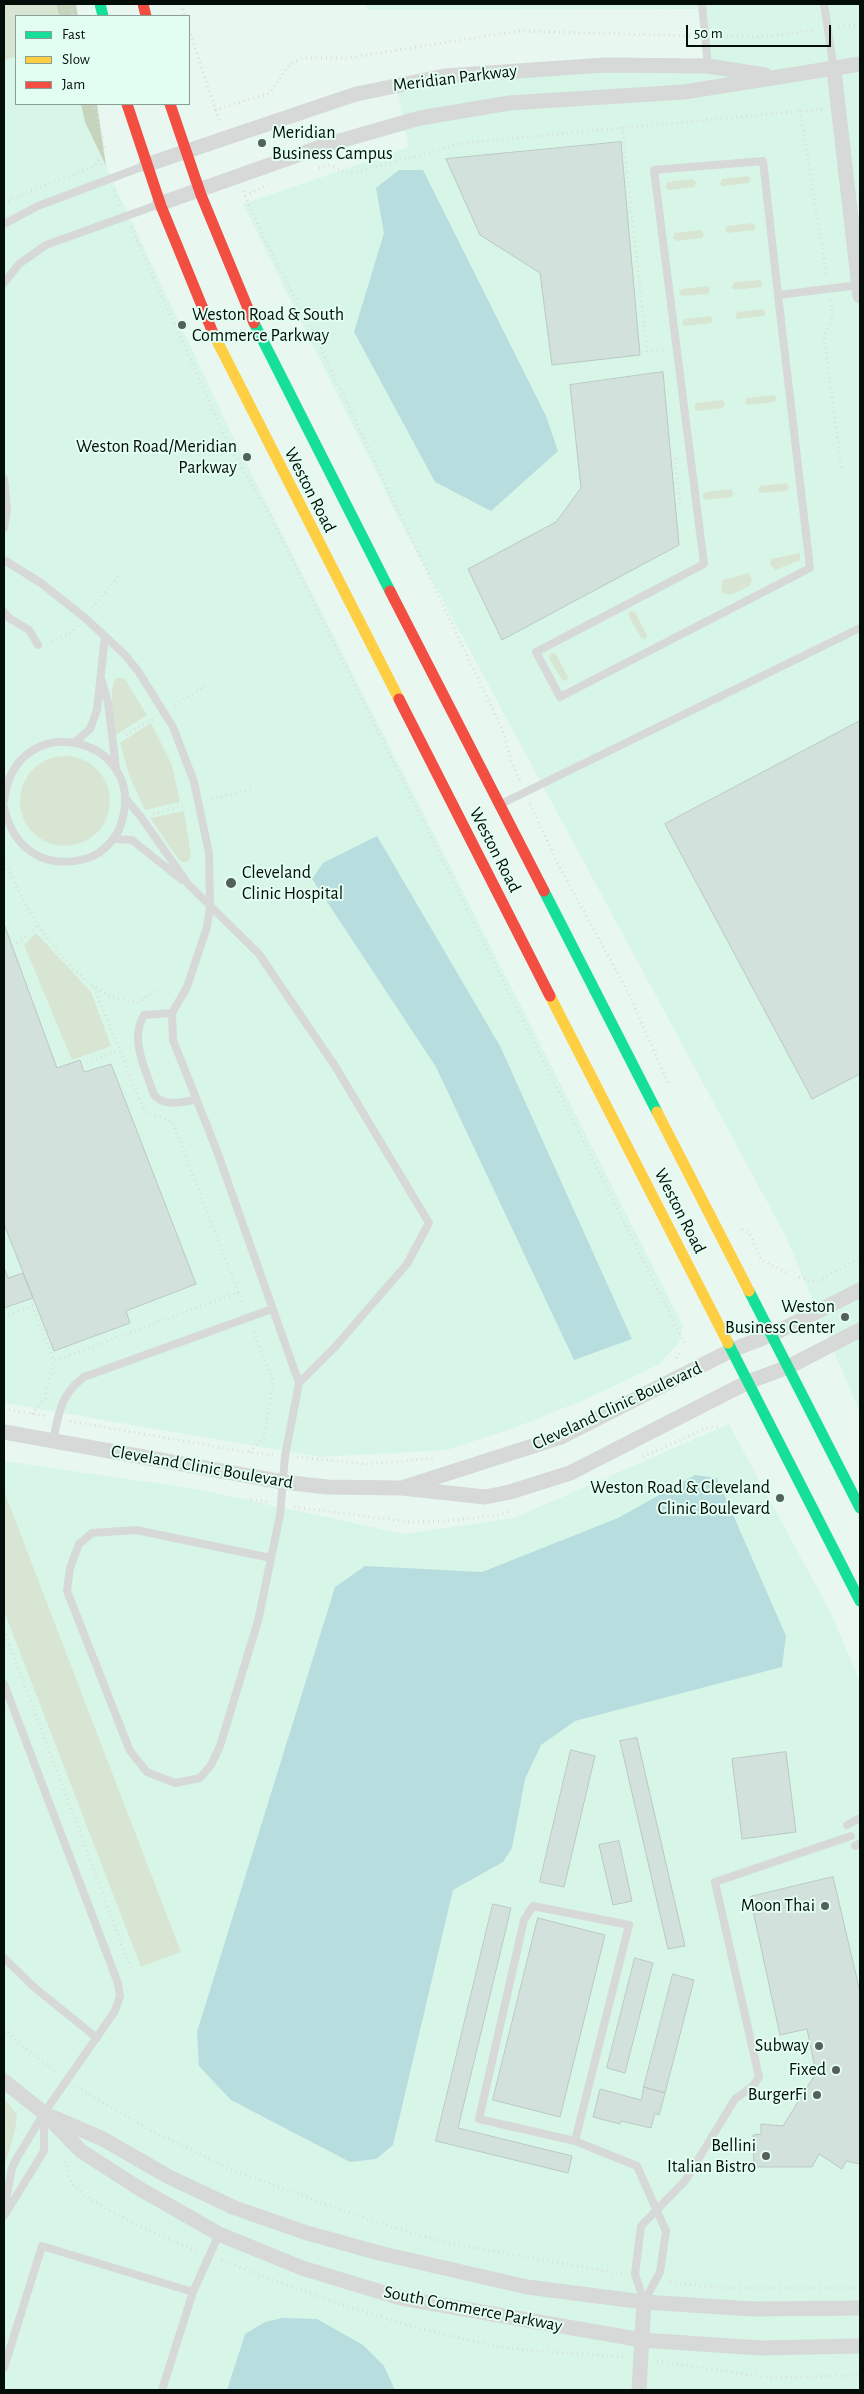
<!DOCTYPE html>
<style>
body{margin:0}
#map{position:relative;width:864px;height:2394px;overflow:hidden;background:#e8f8f0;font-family:"Alegreya Sans",sans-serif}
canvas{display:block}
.frame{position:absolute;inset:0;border:5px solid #040e09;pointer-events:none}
.legend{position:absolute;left:15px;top:15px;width:175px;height:90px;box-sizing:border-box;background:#e2fef1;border:1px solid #899e94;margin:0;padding:6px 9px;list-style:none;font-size:15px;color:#040e09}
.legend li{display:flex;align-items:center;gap:10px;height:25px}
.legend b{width:25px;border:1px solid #899e94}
.scale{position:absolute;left:686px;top:25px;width:145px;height:22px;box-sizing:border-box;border:2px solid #040e09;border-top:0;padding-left:6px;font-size:15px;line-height:18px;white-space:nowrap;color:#040e09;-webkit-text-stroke:4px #e2fef1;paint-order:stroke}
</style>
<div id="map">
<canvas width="864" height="2394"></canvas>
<div class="frame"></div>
<ul class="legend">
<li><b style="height:6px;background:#16e098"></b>Fast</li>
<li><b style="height:6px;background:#ffcf43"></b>Slow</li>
<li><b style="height:6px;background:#f24e42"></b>Jam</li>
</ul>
<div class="scale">50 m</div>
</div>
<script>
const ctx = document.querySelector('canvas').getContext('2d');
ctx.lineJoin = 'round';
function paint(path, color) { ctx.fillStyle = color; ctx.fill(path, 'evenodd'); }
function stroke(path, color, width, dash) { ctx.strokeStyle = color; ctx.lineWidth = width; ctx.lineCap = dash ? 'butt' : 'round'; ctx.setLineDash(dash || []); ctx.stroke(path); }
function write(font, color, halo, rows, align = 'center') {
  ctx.font = font + ' "Alegreya Sans",sans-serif'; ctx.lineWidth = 4; ctx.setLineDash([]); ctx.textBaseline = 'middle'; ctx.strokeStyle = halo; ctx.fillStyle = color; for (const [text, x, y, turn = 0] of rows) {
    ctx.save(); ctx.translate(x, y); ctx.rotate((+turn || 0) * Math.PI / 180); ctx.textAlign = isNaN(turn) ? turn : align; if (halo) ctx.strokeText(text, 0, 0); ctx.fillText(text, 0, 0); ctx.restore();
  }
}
const built = new Path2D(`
 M366 4H860V1413L786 1237 400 521 243 204 409 147 396 85 708 66 702 9 367 10Z
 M16 57V104H81L85 122 235 441 683 1326 679 1343 658 1365 584 1400 514 1428 447 1450 320 1457 4 1403V60Z
 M729 1424 832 1615 860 1682V2390H395L384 2366 245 2334 227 2390H4V1461L197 1489 404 1534 514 1518Z`);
const green = new Path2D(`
 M4 4H56L59 16H16V57L4 60Z
 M748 176 751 179 749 183 723 186 720 184 722 179Z
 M693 179 696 183 694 187 668 190 665 187 667 182Z
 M753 223 756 227 754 230 728 233 725 231 727 226Z
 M701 230 704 234 702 238 676 241 673 238 675 233Z
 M760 280 763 283 761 287 735 290 732 288 734 282Z
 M707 286 710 289 708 294 682 296 679 293 682 289Z
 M763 309 766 313 763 316 737 319 735 317 737 312Z
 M710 316 713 319 711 323 685 326 682 324 684 319Z
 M774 395 777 399 774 402 748 405 745 403 747 398Z
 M722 400 725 404 723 408 697 411 694 408 696 403Z
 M786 483 789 486 787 491 760 493 758 491 760 486Z
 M731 489 734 493 731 497 705 500 702 496 705 492Z
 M800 553V560L776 570 770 565 771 559Z
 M749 573 752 580 750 586 730 595 721 592 722 580Z
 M630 611 635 612 647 635 645 639 641 638 628 615Z
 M551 653 556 654 568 677 566 681 562 680 549 658Z
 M117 678H124L147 715 116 735C115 722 107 687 117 678Z
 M151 723 172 765 180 802 145 810 129 775 120 743Z
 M20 801a45 45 0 1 1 90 0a45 45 0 1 1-90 0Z
 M184 811 191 857 187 862H182L177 857 150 818Z
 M36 933 91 992 111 1046 72 1060 24 945Z
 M4 1491 181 1952 141 1967 4 1611Z
 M4 2098 17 2115 15 2131 4 2168Z`);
const forest = new Path2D(`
 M56 4H76L78 16H59Z
 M81 104H97L106 166 85 122Z`);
const water = new Path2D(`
 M399 170H423L546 416 558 451 491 511 435 482 354 332 384 233 376 188Z
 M377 836 500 1046 632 1339 574 1360 436 1067 312 879 323 863Z
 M695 1475 717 1478 786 1636 782 1667 575 1721 541 1745 525 1779 512 1848 503 1862 453 1890 393 2145 376 2159 350 2162 231 2100 199 2066 197 2032 335 1587 365 1566 482 1572 618 1518Z
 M283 2318 317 2319 363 2345 384 2366 395 2390H227L245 2334 265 2322Z`);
const building = new Path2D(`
 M621 142 640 355 552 365 540 273 480 235 446 159Z
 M663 372 679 545 502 640 468 569 556 522 581 488 570 385Z
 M860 721V1074L812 1099 665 824Z
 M4 924 57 1068 80 1060 84 1072 111 1064 196 1284 126 1311 130 1323 54 1351 4 1224Z
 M4 1268 8 1278 23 1273 33 1298 4 1308Z
 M637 1738 685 1946 668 1949 620 1741Z
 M571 1750 595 1756 564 1887 540 1882Z
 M786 1752 796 1832 742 1839 732 1759Z
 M619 1841 632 1901 613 1905 599 1845Z
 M833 1877 860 1992V2164L846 2161 842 2169 819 2154 812 2167H754L753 2135 761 2134V2124L783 2126 816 2073 807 2029 780 2035 750 1897Z
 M493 1904 511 1908 458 2128 572 2156 568 2173 436 2141Z
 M538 1918 605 1935 560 2117 493 2100Z
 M635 1958 653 1963 625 2073 607 2068Z
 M673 1974 694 1980 665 2093 644 2087Z
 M644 2087 665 2093 659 2115 655 2113 651 2128 621 2121 620 2124 593 2117 600 2089 641 2100Z`);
const path = new Path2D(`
 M70 4 73 16
 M181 4 185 16
 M839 27 860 25
 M189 29 220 123
 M717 36 762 37 816 30
 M215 110 270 93 289 65 303 58H347L519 31 694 36
 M800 110 827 277
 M622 127 647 351 663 350
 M98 159 102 167
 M319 168 330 165 349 174 464 143 822 109
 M114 191 121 206
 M243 191 264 238 320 346 503 731 511 761 521 782
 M245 196 268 185
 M4 204 18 196 95 166 105 148 94 104
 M131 227 228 444 270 516 685 1344
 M830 300 833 317 824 336 842 471
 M675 458 680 504
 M92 608 119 576
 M51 641 71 633 77 626
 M175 705 206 685
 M126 735 153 719
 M211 799 252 789
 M530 804 561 870 627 990 669 1085
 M153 814 186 805
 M4 859C25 909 56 963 104 993 113 999 127 1000 137 1003L155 991
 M12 945 22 940 38 925
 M82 1065 119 1050
 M742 1229 750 1234 761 1260 790 1274
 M799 1277 816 1282 860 1258
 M238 1292 244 1305
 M4 1317 32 1306 54 1361
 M676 1358 682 1351
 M4 1409 46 1416
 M32 1414 45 1398 54 1361 238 1292 173 1123C164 1116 154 1117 144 1110L93 985
 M70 1421 246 1452 273 1455
 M249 1452 264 1438 273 1380 253 1330
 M297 1457 368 1464 435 1458
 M643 1457 709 1427H720
 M251 1499 268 1502
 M294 1507 410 1522 447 1521 499 1515 510 1511
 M4 1630 131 1969
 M4 2029 22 2046 58 2073
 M77 2087 148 2129 230 2169 369 2220 448 2243 622 2274
 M4 2125 10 2123 20 2130
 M65 2161C68 2168 68 2178 72 2183 87 2205 170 2240 197 2251
 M221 2260C308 2294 399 2327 491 2345 534 2353 580 2353 624 2357
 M670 2282 720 2288H860
 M657 2361 771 2378 860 2375`);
const lane = new Path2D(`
 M702 4 708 66
 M824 4 834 70
 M4 224 38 206 144 166
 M4 283 19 264 46 245 157 205
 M778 295 810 568 560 697 536 652 704 564 654 170 763 161 778 295 859 285
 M4 479 7 509 4 528
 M4 560 41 583 84 617 124 654 138 671 173 727 194 782 209 853 210 907 207 927 187 987 172 1013 173 1040 218 1154 299 1383 285 1456 280 1515 258 1621 220 1746 211 1765 200 1778 175 1783 147 1772 130 1751 67 1591 70 1568 79 1544 92 1533 136 1530 271 1558
 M4 612 9 618 29 630 38 645
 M102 681 108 702 116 768
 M75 742 90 729 97 710 105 636
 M126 799 141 817 188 884 259 954 335 1066 429 1223 407 1264 335 1347 299 1383
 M4 801C15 704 150 737 121 824 117 838 103 853 88 858 45 871 13 849 4 807
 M501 804 860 628
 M113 839 132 840 182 880
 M172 1013 144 1015C129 1040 146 1070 154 1095 164 1107 182 1102 195 1100
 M53 1441C59 1413 60 1395 84 1377L272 1309
 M4 1684 118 1983 120 1996 115 2011 44 2113 17 2158 12 2168 4 2209
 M847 1825 860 1818
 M855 1846 860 1843
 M4 1958 35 1988 97 2038
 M575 2141 629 1925 533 1906 524 1920 479 2119 575 2141 637 2166 666 2231 660 2272 644 2302
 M4 2216 44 2151V2115
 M644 2302 635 2274 641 2226 685 2181 735 2099 753 2086 759 2077 715 1882 851 1836
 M4 2368 42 2246 193 2292
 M162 2390 193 2292 219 2234`);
const street = new Path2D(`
 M834 70 860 296
 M146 165 356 94 445 76 605 65 708 66 765 75
 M159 204 329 144 420 118 509 103 684 92 860 64
 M4 1432 283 1482 327 1487 402 1488 485 1497 510 1492 570 1473 748 1382 788 1367 860 1330
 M405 1487 561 1437 732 1350 771 1335 860 1290
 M4 2081 44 2113 81 2151 140 2189 219 2234 302 2268 401 2298 642 2340 760 2348 860 2346
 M52 2117 103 2139 169 2177 235 2208 307 2233 379 2253 527 2287 644 2302 753 2309 860 2308
 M639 2390 644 2302`);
const fast = new Path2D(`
 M100 4 103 16
 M254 323 390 591
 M544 891 657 1112
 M749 1291 860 1508
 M728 1343 860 1601`);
const slow = new Path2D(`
 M213 333 399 699
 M550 996 728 1343
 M657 1112 749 1291`);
const jam = new Path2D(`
 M143 4 146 16
 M127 104 161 206 213 333
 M170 104 201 195 254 323
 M390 591 544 891
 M399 699 550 996`);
const markers = [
 [262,143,5,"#54605a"],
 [182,325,5,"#54605a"],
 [247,457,5,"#54605a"],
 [231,883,6,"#54605a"],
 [845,1317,5,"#54605a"],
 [780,1498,5,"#54605a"],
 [825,1906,5,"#54605a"],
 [819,2046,5,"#54605a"],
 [836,2070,5,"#54605a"],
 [817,2095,5,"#54605a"],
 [766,2156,5,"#54605a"]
];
const streetNames = [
 ["Meridian Parkway",455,78,-7],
 ["Weston Road",310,490,63],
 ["Weston Road",495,850,63],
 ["Weston Road",680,1211,63],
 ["Cleveland Clinic Boulevard",617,1406,-25],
 ["Cleveland Clinic Boulevard",202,1467,10],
 ["South Commerce Parkway",473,2309,11]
];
const poiNames = [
 ["Meridian",272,133,"left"],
 ["Business Campus",272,154,"left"],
 ["Weston Road & South",192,315,"left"],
 ["Commerce Parkway",192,336,"left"],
 ["Weston Road/Meridian",237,447],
 ["Parkway",237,468],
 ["Cleveland",242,873,"left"],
 ["Clinic Hospital",242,894,"left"],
 ["Weston",835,1307],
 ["Business Center",835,1328],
 ["Weston Road & Cleveland",770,1488],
 ["Clinic Boulevard",770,1509],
 ["Moon Thai",815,1906],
 ["Subway",809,2046],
 ["Fixed",826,2070],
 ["BurgerFi",807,2095],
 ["Bellini",756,2146],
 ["Italian Bistro",756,2167]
];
paint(built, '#d8f6e8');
paint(green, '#d8e5d3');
paint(forest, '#c6d4be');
paint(water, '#b7dddf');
paint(building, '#d2e1dc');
stroke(building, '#bbc9c5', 1);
stroke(path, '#dadedc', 3, [1, 4]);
stroke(lane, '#d6d9d8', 8);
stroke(street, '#d6d9d8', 15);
stroke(fast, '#16e098', 11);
stroke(slow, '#ffcf43', 11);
stroke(jam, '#f24e42', 11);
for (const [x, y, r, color] of markers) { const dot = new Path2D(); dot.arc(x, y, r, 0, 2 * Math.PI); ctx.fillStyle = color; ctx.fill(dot); stroke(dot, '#e2fef1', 2); }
write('18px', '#040e09', '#e2fef1', streetNames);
write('18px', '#040e09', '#e2fef1', poiNames, 'right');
</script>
